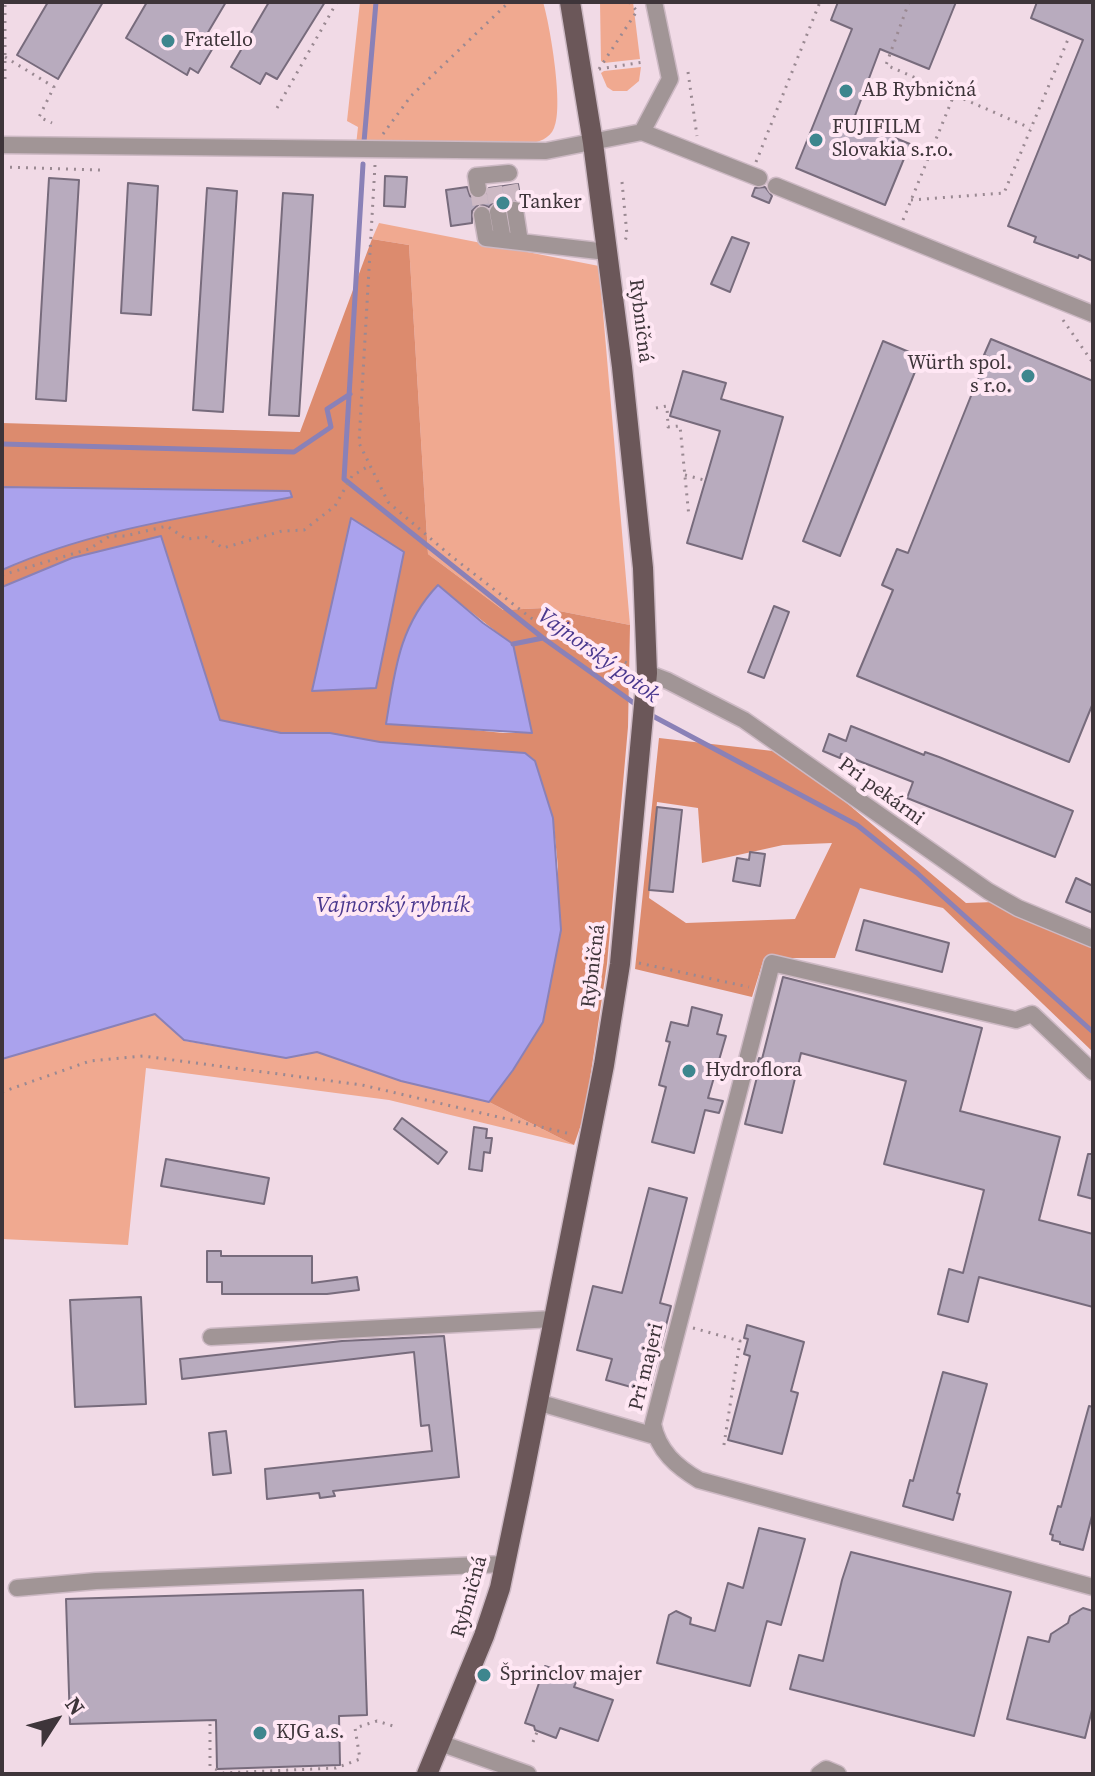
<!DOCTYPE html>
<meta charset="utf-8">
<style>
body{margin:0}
#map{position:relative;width:1095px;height:1776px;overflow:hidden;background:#f1dae6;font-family:"Source Serif 4",serif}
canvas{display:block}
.frame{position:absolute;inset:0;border:4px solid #3e353a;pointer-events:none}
.north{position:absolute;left:16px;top:1680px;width:80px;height:80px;-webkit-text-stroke:6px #ffe7f4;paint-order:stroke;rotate:54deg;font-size:22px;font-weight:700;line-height:32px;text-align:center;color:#3e353a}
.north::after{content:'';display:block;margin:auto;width:28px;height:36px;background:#3e353a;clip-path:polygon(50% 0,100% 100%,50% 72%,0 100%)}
</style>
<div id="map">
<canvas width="1095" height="1776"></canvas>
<div class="frame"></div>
<div class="north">N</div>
</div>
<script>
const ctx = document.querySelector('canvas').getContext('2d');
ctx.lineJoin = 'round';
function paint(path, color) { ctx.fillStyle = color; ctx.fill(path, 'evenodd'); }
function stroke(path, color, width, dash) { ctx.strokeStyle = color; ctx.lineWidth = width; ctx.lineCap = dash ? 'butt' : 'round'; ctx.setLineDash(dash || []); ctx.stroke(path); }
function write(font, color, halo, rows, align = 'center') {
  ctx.font = font + ' "Source Serif 4",serif'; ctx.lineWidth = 8; ctx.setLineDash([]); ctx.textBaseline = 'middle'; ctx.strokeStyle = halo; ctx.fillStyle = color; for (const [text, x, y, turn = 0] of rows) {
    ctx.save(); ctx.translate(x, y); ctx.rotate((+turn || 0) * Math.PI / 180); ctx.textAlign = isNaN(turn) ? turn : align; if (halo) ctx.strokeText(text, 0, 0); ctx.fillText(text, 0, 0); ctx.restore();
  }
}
const green = new Path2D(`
 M360 2H543C550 25 564 107 554 128 550 139 538 142 528 144L356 145 358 127 347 121Z
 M600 2H633L640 59 604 63 601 61Z
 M641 67 639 81 627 91H613L607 87 601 73 604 71Z
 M379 223 599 266 630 625 544 608 503 610 428 554 409 245 372 239Z
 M156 1014 185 1041 286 1058 317 1052 401 1081 489 1102 574 1145 389 1100 146 1068 128 1245 2 1239V1059Z`);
const forest = new Path2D(`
 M372 239 409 245 428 554 503 610 544 608 630 625 628 727 607 964 585 1113 574 1145 489 1102 513 1070 543 1022 558 867 553 818 535 761 380 742 330 733H281L220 720 161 536 2 587V423L300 432ZM437 585 513 645 532 733H503L455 728Z
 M659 738 773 751 824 784 966 903 994 902 1093 948V1052L943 908 860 888 835 958H764L752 997 635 969ZM657 802 698 808 702 863 783 845 832 843 795 919 686 923 649 898Z`);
const water = new Path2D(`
 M2 487 290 491 292 497C194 516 93 529 2 570Z
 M351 518 404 552 376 688 312 691Z
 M161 536 220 720 281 733H330L380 742 525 753 535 761 553 818 561 930 543 1022 513 1070 489 1102 401 1081 317 1052 286 1058 184 1040 155 1014 2 1059V587L72 558Z
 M438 585 483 623 513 644 532 733 386 724C395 670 399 626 438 585Z`);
const stream = new Path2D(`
 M364 142 376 2
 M363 164 344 479 543 638 638 706
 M2 444 294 452 331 427 327 409 350 394
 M513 644 543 638
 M649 714 857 825 917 873 1093 1032`);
const building = new Path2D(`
 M48 2H103L58 79 17 55Z
 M147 2H226L204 39 214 46 198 73 190 68 187 75 126 38Z
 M269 2H325L277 79 266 73 260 84 231 67Z
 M838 2H956L929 69 880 49 853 121 910 144 885 205 796 168 852 29 831 20Z
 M1037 2H1093V261L1079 255 1078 258 1034 242 1036 237 1008 226 1083 40 1031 18Z
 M385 176 407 177 405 207 384 206Z
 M49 178 79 180 66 401 36 399Z
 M128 183 158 186 151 315 121 313Z
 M518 184 521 201 513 199 506 204 495 201 489 207 479 204 472 211V223L451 226 446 190 467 187 470 196 479 200 485 197 489 188Z
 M765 187 772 196 769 203 752 196 755 188Z
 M207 188 237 191 223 412 193 410Z
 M283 193 313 195 299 416 269 415Z
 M732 237 749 243 730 292 711 284Z
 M991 339 1093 381V703L1069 762 857 676 893 590 882 585 897 549 908 553 987 356 984 355Z
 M883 341 921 357 840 556 803 541Z
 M683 371 726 383 721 399 783 417 742 559 687 543 720 431 670 416Z
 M774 606 789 612 764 678 748 672Z
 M851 726 924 755 925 752 939 757 1073 811 1055 857 907 798 913 782 841 754 840 758 823 751 829 734 846 741Z
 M657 807 682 810 673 892 649 890Z
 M750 852 765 854 760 886 733 881 737 858 749 860Z
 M1076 878 1093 886V913L1066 902Z
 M864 920 949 943 942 972 856 950Z
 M783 977 982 1028 960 1111 1060 1137 1039 1220 1093 1234V1307L979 1277 968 1322 938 1314 949 1269 963 1273 984 1190 884 1164 906 1081 801 1053 782 1133 745 1124 757 1077 755 1073 759 1058 762 1059Z
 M692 1007 722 1015 717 1034 726 1036 708 1098 723 1101 719 1113 705 1110 694 1153 652 1142 666 1087 659 1085 670 1042 666 1041 671 1022 688 1026Z
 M402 1118 447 1152 438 1164 394 1129Z
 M474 1127 487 1129 486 1138H492L490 1153 484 1152 482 1171 469 1169Z
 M1088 1154H1093V1199L1078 1195Z
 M166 1159 269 1178 264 1204 161 1186Z
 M649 1188 687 1198 660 1303 671 1306 649 1392 606 1380 612 1359 577 1350 593 1286 622 1293Z
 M207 1251H221V1256H312V1283L357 1277 359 1290 327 1294H222V1282H207Z
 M141 1297 146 1404 75 1407 70 1300Z
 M747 1325 804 1342 791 1391 798 1393 782 1454 728 1440 750 1356 744 1354 748 1339 744 1338Z
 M444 1336 459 1477 333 1491 335 1496 320 1498 319 1493 267 1499 265 1469 432 1451 429 1425 421 1426 414 1352 182 1379 180 1359 342 1341Z
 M943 1372 987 1384 957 1493 960 1494 953 1520 903 1506 910 1480 913 1481Z
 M1089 1406 1093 1407V1512L1083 1550 1060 1544V1542L1052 1540 1053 1535 1050 1534 1058 1506 1061 1507Z
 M226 1431 231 1473 213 1475 209 1433Z
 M759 1528 805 1539 781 1625 767 1621 750 1686 657 1663 669 1615 676 1611 691 1618 690 1624 715 1631 728 1583 743 1588Z
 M851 1552 1011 1592 974 1736 790 1689 799 1655 823 1661 842 1580Z
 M363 1590 367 1715 339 1716 340 1765 217 1769 216 1720 70 1724 66 1599Z
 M1083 1608 1093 1611V1706L1085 1738 1007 1719 1028 1637 1049 1642 1051 1634 1068 1623 1070 1616Z
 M545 1666 578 1677 574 1687 613 1700 598 1741 560 1728 556 1738 535 1730 534 1726 525 1723Z`);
const minorTunnel = new Path2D(`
 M510 185 515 210
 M494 187 498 212
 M478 189 482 215`);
const path = new Path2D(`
 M629 2 637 11
 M909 2 886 65 1030 128
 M5 57 54 87 39 117 52 123
 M599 69 637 11
 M599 69 644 62
 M688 72 697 136
 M2 84H5V2
 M277 108 337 2
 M383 134 411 96 509 2
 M756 162 820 2
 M375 165 359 443 388 502 451 556 531 618 629 664
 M2 167 101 170
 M622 182 627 235 625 241
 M911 200 1004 193 1069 37
 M903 220 954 95
 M1063 320 1093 363
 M656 408 667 406 668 427 680 426 689 517
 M685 475 704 480
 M2 575 89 549 110 536H125L167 526 186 539 206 537 223 548 282 531 304 530 335 506 352 476 367 467
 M639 963 749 987
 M2 1092 90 1061 143 1056 362 1085 571 1134
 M693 1328 740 1341 723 1451
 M210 1724V1766L223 1773 336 1768 360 1759 355 1728 377 1721 393 1726
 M533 1742 537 1732`);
const minor = new Path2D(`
 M642 132 759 178
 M2 145 546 151 642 132 670 79 654 2
 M776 186 1093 314
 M478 189 476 176 509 173
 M515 210 520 242
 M498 212 503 240
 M482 215 486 238 607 252
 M647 673 668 681 744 720 988 891 1018 908 1093 939
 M1093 1072 1032 1014 1016 1020 772 963 653 1424C658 1451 677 1467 699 1480L1093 1587
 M211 1337 553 1319
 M537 1402 655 1436
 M17 1588 96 1581 505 1564
 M440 1743 528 1774
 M819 1774 826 1769 838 1774`);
const major = new Path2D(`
 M427 1774 484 1636 500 1588 522 1482 604 1065 620 964 647 673 643 568 622 367 593 143 570 2`);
const markers = [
 [168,41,8,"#3e868e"],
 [846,91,8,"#3e868e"],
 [816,140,8,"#3e868e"],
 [503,203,8,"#3e868e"],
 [1028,376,8,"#3e868e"],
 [689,1071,8,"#3e868e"],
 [484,1675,8,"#3e868e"],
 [260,1733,8,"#3e868e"]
];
const poiNames = [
 ["Fratello",184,41],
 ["AB Rybničná",862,91],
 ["FUJIFILM",832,128],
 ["Slovakia s.r.o.",832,151],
 ["Tanker",519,203],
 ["Würth spol.",1012,364,"right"],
 ["s r.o.",1012,387,"right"],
 ["Hydroflora",705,1071],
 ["Šprinclov majer",500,1675],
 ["KJG a.s.",276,1733]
];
const streetNames = [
 ["Rybničná",640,321,83],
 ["Pri pekárni",881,792,36],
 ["Rybničná",594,966,-83],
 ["Pri majeri",647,1367,-76],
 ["Rybničná",470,1597,-74]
];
const waterNames = [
 ["Vajnorský potok",598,656,36],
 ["Vajnorský rybník",393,906]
];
paint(green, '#f0a990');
paint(forest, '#dc8b6e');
paint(water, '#aaa2ed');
stroke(water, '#8a81b7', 2);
stroke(stream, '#8a81b7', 5);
paint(building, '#b8abbe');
stroke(building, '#776b7c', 2);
stroke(minorTunnel, '#cdb9c4', 16, [16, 8]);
stroke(minor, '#cdb9c4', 19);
stroke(major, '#cdb9c4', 23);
stroke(path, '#9a8992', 3, [2, 6]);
stroke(minor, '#a19596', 16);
stroke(major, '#6b5759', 20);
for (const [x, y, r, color] of markers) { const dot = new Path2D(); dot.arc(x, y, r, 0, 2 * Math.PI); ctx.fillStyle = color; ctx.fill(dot); stroke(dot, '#ffe7f4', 3); }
write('20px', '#3e353a', '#ffe7f4', poiNames, 'left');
write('20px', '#3e353a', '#ffe7f4', streetNames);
write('italic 22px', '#4a388e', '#ffe7f4', waterNames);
</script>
